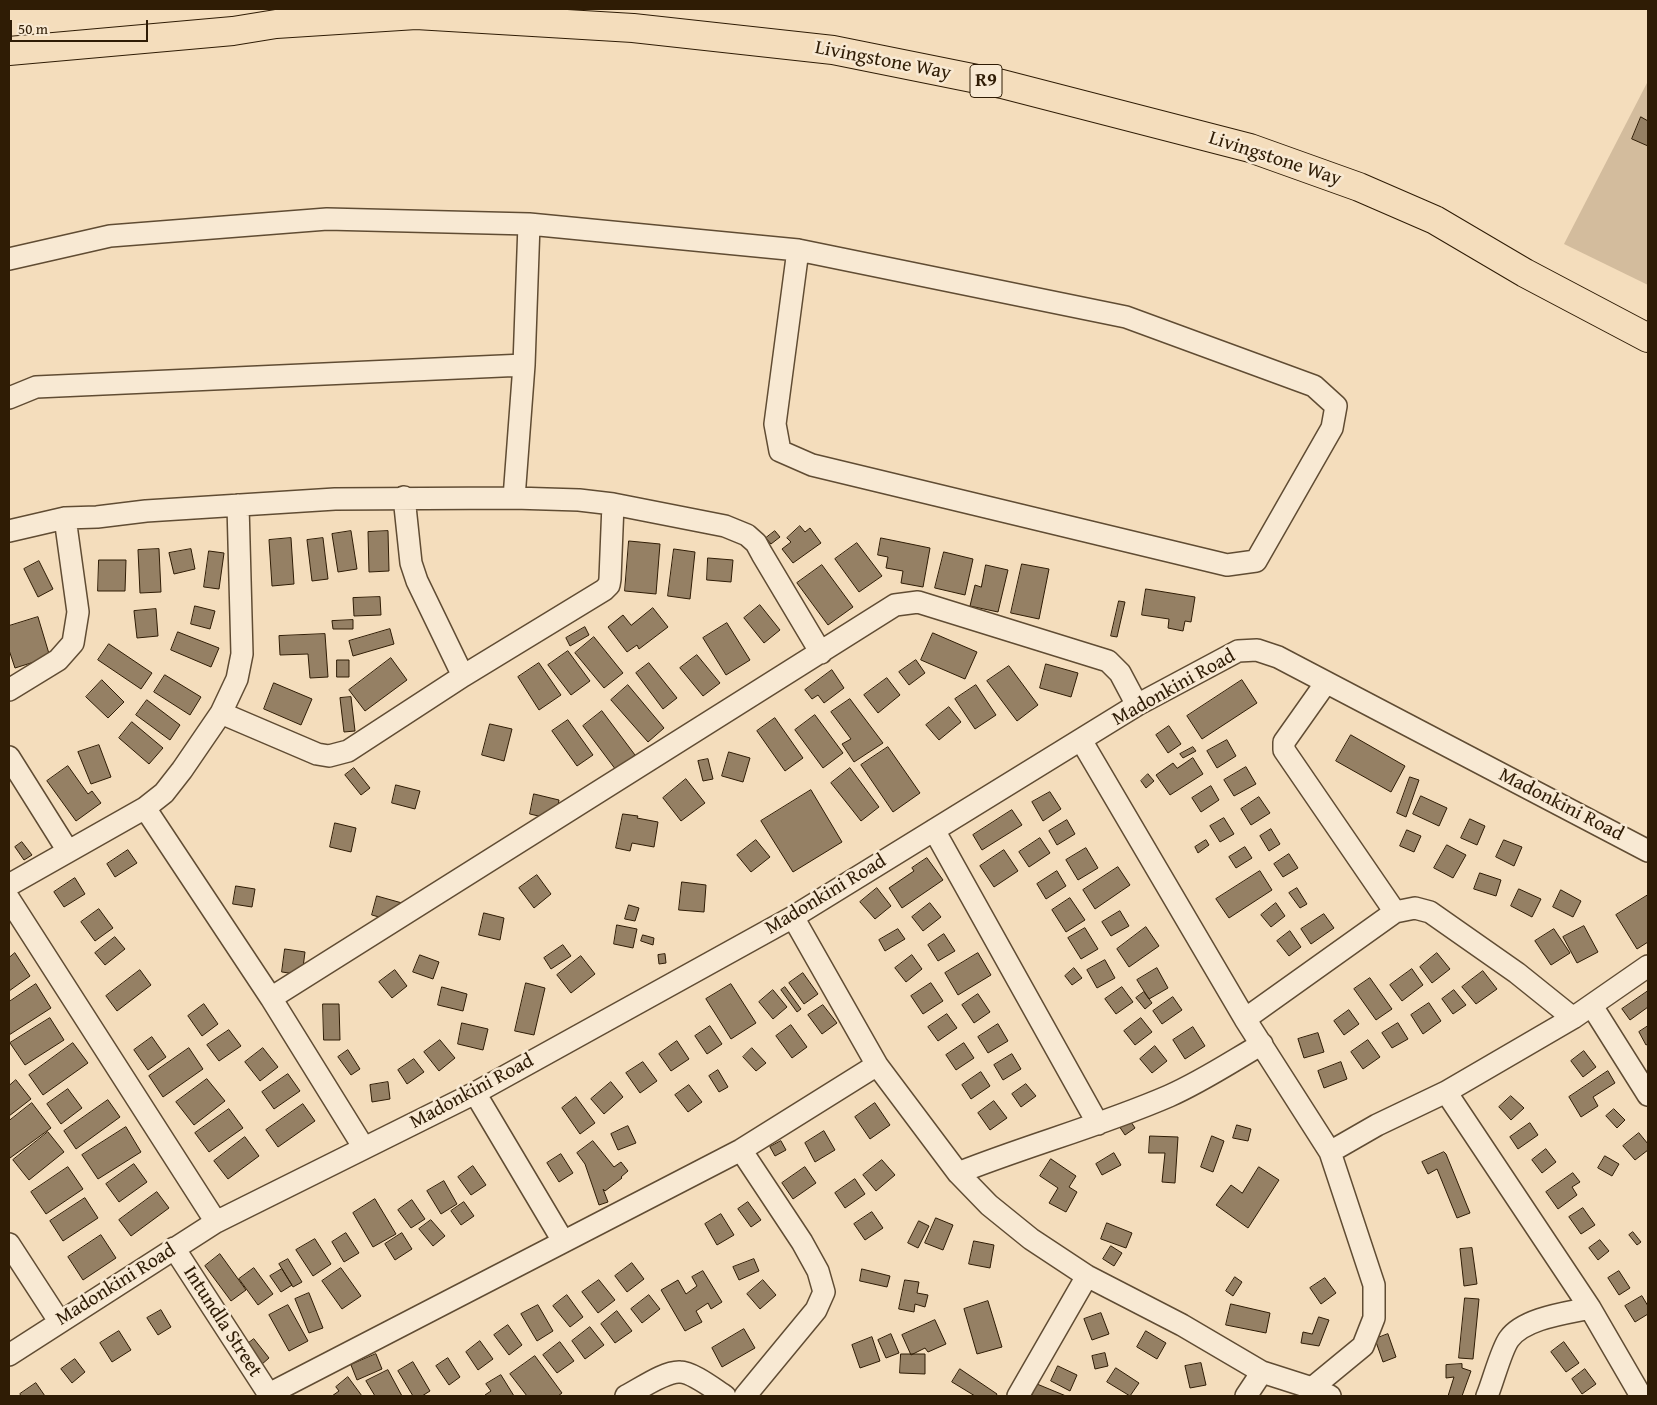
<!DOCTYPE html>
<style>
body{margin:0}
#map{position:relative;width:1657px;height:1405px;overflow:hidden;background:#f4ddbc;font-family:"Gentium Book Plus",serif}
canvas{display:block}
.frame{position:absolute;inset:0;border:10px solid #2f1c05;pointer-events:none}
.scale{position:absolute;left:10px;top:20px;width:138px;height:22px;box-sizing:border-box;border:2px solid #2f1c05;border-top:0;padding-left:6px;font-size:15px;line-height:18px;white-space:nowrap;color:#2f1c05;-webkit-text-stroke:4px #f8e9d3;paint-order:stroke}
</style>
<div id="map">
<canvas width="1657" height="1405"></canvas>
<div class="frame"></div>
<div class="scale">50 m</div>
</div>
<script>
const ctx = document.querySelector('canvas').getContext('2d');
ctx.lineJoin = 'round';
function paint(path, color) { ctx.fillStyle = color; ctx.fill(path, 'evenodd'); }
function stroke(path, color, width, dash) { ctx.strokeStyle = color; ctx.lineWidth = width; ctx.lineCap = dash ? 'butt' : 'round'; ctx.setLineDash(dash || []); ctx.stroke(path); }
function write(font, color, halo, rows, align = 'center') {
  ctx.font = font + ' "Gentium Book Plus",serif'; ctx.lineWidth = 5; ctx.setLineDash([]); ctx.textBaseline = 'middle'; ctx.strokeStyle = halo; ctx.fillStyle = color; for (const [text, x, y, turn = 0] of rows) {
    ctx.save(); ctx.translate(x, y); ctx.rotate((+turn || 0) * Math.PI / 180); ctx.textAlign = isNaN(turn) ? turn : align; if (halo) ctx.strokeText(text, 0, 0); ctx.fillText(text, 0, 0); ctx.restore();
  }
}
const green = new Path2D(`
 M1648 81V285L1564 244Z`);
const building = new Path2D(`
 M1641 117 1648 121V146L1632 139Z
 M800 526 805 532 810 528 821 543 793 563 782 549 791 542 787 538Z
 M351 531 357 569 338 572 332 534Z
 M388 531 389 571 369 572 368 532Z
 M775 531 780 537 771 544 766 538Z
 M291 538 294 584 272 586 269 540Z
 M323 538 328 579 312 581 307 540Z
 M881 538 930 548 923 587 901 583 903 571 886 568 888 557 878 555Z
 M629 541 660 544 656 594 625 591Z
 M857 543 882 576 859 592 835 559Z
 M159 549 161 592 140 593 138 550Z
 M191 549 195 569 174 574 169 553Z
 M674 549 695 552 690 599 668 596Z
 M209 551 224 553 219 589 204 587Z
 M944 552 973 559 965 595 935 588Z
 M708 558 733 560 731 582 707 580Z
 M99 560H126L125 591H98Z
 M39 561 53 589 38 597 24 569Z
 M1022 564 1049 569 1039 619 1011 613Z
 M822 565 853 607 828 625 797 583Z
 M986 565 1008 570 998 612 970 606 975 585 981 587Z
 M1146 589 1195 597 1191 622 1185 621 1183 631 1168 628 1169 619 1142 615Z
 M380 597 381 615 354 616 353 598Z
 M1119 601 1125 602 1117 637 1111 636Z
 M760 605 780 630 764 643 744 618Z
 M195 606 215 611 210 629 191 624Z
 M653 608 668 627 639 649 637 645 627 652 608 627 623 615 631 625Z
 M156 609 158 636 137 638 134 611Z
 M38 617 50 657 15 668 9 650V626Z
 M353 620V629H333L332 621Z
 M727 623 750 660 726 675 703 638Z
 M585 627 589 635 570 646 566 638Z
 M390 629 394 644 353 656 349 641Z
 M178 632 219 648 211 667 171 650Z
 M933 633 977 652 965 679 921 660Z
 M325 634 328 677 310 678 308 654 280 655 279 636Z
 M594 637 623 673 604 688 575 653Z
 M109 644 152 673 141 689 98 660Z
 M568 651 590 681 571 695 548 665Z
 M697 655 720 683 703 696 680 668Z
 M391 658 407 680 365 711 349 690Z
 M337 660H349V677H337Z
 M916 660 925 673 909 685 899 672Z
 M539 663 561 695 539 710 518 677Z
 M649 663 677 698 663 709 636 673Z
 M1046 664 1078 673 1071 697 1040 688Z
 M1009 666 1038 705 1017 721 987 681Z
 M832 670 844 688 824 703 818 695 812 699 805 690Z
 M165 675 201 697 190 715 154 692Z
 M887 678 900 695 878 713 864 695Z
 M102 680 124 702 108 718 86 697Z
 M1242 680 1257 703 1202 739 1187 716Z
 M274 683 312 699 301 725 264 709Z
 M628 685 664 728 648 742 611 700Z
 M976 685 996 715 975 729 955 699Z
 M351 697 355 731 344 732 340 698Z
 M850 699 883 743 854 762 842 744 851 739 831 712Z
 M147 700 180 725 170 740 136 715Z
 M949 707 961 722 939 740 926 725Z
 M602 711 635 755 616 770 583 726Z
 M815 715 843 753 823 768 795 730Z
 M775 718 803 758 785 771 757 731Z
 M568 720 593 755 577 766 552 731Z
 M132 722 163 748 149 764 119 738Z
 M490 724 512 729 504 761 482 755Z
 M1169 726 1181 744 1168 753 1156 735Z
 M1351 735 1405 766 1391 792 1336 761Z
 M1227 740 1236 756 1217 768 1207 751Z
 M99 745 111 777 91 784 78 752Z
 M888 747 920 793 893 812 861 765Z
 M1193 747 1196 751 1183 758 1180 754Z
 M729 752 750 758 743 782 722 776Z
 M1193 758 1203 774 1170 795 1156 775 1173 763 1177 768Z
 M708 759 713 779 703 781 698 761Z
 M68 766 88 794 92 791 101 803 76 821 47 781Z
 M1246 767 1256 784 1234 796 1224 780Z
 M354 768 370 788 361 795 345 775Z
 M850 768 879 807 861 821 831 783Z
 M1148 774 1154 781 1146 788 1141 781Z
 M1410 777 1419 780 1406 817 1397 813Z
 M686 779 705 803 681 821 663 798Z
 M396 785 420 791 415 809 392 803Z
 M1211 786 1219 800 1201 812 1192 798Z
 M811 790 842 842 793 872 761 821Z
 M1050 792 1061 809 1043 821 1032 802Z
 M534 794 559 800 555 820 530 814Z
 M1421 796 1447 808 1439 826 1413 814Z
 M1259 797 1270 813 1251 825 1241 809Z
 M1012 810 1022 825 982 850 973 835Z
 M623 814 638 816 637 818 658 822 654 847 632 843 630 851 616 848Z
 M1224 818 1234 834 1220 842 1210 826Z
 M1470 819 1485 826 1477 845 1461 838Z
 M1067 820 1075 834 1057 845 1049 831Z
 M335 823 356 828 351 852 330 847Z
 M1271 829 1280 844 1269 851 1260 836Z
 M1407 830 1421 836 1414 852 1400 846Z
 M1040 838 1050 853 1029 867 1019 852Z
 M756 840 770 857 751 872 737 855Z
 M1206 840 1209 845 1198 853 1195 847Z
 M1504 840 1522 847 1514 866 1496 857Z
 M22 842 32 855 24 860 15 847Z
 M1447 845 1466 855 1453 878 1434 868Z
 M1245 847 1252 858 1236 868 1229 857Z
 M1086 848 1098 868 1078 880 1066 860Z
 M128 850 137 863 115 877 107 864Z
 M1004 850 1018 871 994 887 980 866Z
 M1289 854 1298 868 1283 877 1274 864Z
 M927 858 943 880 902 908 889 888 914 871 912 868Z
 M1118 867 1130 885 1095 909 1083 890Z
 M1057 871 1066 886 1046 899 1037 884Z
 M1260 871 1272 890 1229 918 1216 899Z
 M1480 873 1501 880 1496 896 1474 889Z
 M537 875 551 894 534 908 519 888Z
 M75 878 85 894 64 907 54 892Z
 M682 882 706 885 704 912 679 910Z
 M236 886 255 889 252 907 233 904Z
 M877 888 891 906 875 919 860 902Z
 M1297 888 1307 904 1300 908 1289 893Z
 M1519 889 1541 899 1532 917 1511 906Z
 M1561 890 1581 901 1573 917 1553 907Z
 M1648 895V942L1637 949 1616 915Z
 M377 896 402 903 396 922 372 915Z
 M1070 898 1085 920 1066 932 1052 910Z
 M930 903 941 917 923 931 912 917Z
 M1276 903 1285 916 1271 927 1261 915Z
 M629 905 639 908 635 921 625 919Z
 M99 909 113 928 95 941 81 922Z
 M1120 911 1129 926 1111 936 1102 922Z
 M484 913 504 918 500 940 479 935Z
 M1324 914 1334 928 1311 944 1301 929Z
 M617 925 637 929 633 948 614 944Z
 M1584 926 1598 952 1577 963 1563 937Z
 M1146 927 1159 946 1129 967 1117 949Z
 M1085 928 1098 949 1081 959 1068 938Z
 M898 929 905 939 885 951 879 940Z
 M1554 929 1570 953 1551 965 1535 941Z
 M1290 931 1301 947 1289 956 1277 941Z
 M944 934 955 951 938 961 928 945Z
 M643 935 654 938 653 945 641 941Z
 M115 937 125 949 105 965 95 953Z
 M563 945 571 956 551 969 544 958Z
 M285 949 305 952 302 975 282 972Z
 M15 953 30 976 9 991V958Z
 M978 953 991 975 958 995 945 973Z
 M1437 953 1450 969 1432 983 1420 967Z
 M665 954 666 963 659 964 658 955Z
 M420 955 439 962 433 979 413 972Z
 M912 955 922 969 906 982 895 968Z
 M581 956 595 974 571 993 557 975Z
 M1105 960 1115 978 1097 988 1087 970Z
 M1074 968 1082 978 1072 985 1065 976Z
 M1157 968 1168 988 1149 999 1137 980Z
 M1412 969 1423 985 1402 1001 1390 985Z
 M140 970 151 985 117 1011 106 996Z
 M395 970 407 986 392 998 379 982Z
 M1483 971 1497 989 1476 1004 1462 987Z
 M803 973 818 994 804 1004 789 983Z
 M1370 978 1392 1009 1376 1020 1354 989Z
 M526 983 545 988 534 1035 515 1031Z
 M931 983 943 1001 923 1014 911 996Z
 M36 984 51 1008 9 1035V1002Z
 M731 984 756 1023 731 1039 706 999Z
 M442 987 467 994 463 1011 438 1005Z
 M785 987 801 1009 797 1012 781 990Z
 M1122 987 1133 1002 1116 1014 1105 999Z
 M773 990 787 1007 773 1019 759 1002Z
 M1454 990 1466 1005 1453 1014 1442 999Z
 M1648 991V1007L1630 1020 1622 1009Z
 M1144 992 1152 1003 1145 1009 1136 998Z
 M978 994 990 1012 974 1023 962 1005Z
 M1173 997 1182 1010 1162 1024 1153 1011Z
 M1429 1003 1441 1021 1423 1034 1411 1015Z
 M204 1004 218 1024 202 1036 188 1016Z
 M323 1004H339L340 1040H324Z
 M823 1005 837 1023 822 1034 808 1015Z
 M1349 1010 1359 1024 1344 1035 1334 1021Z
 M947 1014 957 1028 938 1041 928 1027Z
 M50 1018 64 1040 25 1065 10 1043Z
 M1141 1018 1152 1032 1135 1045 1124 1031Z
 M462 1023 488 1029 483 1050 458 1044Z
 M1398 1023 1408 1039 1392 1048 1382 1033Z
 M998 1024 1008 1041 988 1053 978 1037Z
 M791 1025 807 1047 792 1058 776 1036Z
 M710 1026 722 1044 707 1054 695 1036Z
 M1648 1026V1044L1646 1045 1639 1032Z
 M1193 1027 1205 1046 1185 1059 1173 1040Z
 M229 1030 241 1046 219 1061 207 1045Z
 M1318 1033 1324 1052 1304 1058 1298 1039Z
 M152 1037 166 1057 148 1070 134 1050Z
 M440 1040 455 1058 439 1071 424 1052Z
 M1368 1040 1380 1057 1363 1069 1351 1052Z
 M677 1041 689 1059 671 1071 659 1054Z
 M73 1043 88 1063 43 1095 29 1075Z
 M964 1043 974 1058 956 1070 946 1055Z
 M1155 1046 1167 1061 1152 1073 1140 1059Z
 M189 1048 203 1069 163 1097 149 1076Z
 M263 1048 278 1067 260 1081 245 1062Z
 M752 1048 766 1063 756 1071 743 1057Z
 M348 1050 360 1069 351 1075 338 1057Z
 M1584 1051 1596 1067 1583 1077 1571 1061Z
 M1012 1054 1021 1069 1003 1080 994 1065Z
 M414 1059 424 1072 407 1084 398 1070Z
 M643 1062 657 1081 640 1093 626 1073Z
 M1341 1062 1347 1079 1324 1088 1318 1071Z
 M718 1070 728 1087 719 1092 709 1076Z
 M1608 1071 1615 1083 1593 1097 1598 1106 1581 1117 1569 1097Z
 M981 1072 990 1086 971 1099 962 1085Z
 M288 1074 300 1091 274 1109 262 1092Z
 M207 1079 225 1101 194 1125 176 1102Z
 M16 1080 31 1099 9 1116V1086Z
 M388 1082 390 1099 372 1102 370 1085Z
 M611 1082 623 1097 604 1114 591 1099Z
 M1026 1084 1036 1096 1021 1107 1012 1094Z
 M689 1085 702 1102 688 1112 675 1095Z
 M68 1089 82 1108 61 1124 47 1104Z
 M1511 1096 1524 1108 1511 1120 1499 1107Z
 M576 1097 595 1123 580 1134 562 1108Z
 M108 1100 120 1117 76 1149 64 1131Z
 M994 1101 1007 1118 990 1130 978 1113Z
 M32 1103 51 1128 10 1158 9 1156V1121Z
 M875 1103 890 1125 870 1139 855 1117Z
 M303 1104 315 1121 278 1147 266 1130Z
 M229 1109 243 1128 209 1152 195 1133Z
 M1614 1109 1625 1120 1617 1128 1606 1116Z
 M1129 1119 1135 1128 1125 1135 1119 1126Z
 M1530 1123 1538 1135 1518 1149 1510 1137Z
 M1237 1125 1251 1129 1248 1141 1233 1138Z
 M628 1126 636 1143 618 1150 611 1134Z
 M126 1127 141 1152 98 1179 82 1155Z
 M824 1131 835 1150 815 1162 805 1143Z
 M48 1132 64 1152 29 1180 13 1160Z
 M1639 1133 1648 1144V1150L1635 1160 1623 1146Z
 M1150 1136 1178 1137 1175 1183 1162 1182 1165 1153H1149Z
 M1212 1136 1224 1141 1213 1172 1201 1167Z
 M245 1137 259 1156 228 1179 214 1161Z
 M593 1141 614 1167 621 1162 628 1171 621 1177 622 1178 605 1191 603 1189 608 1202 599 1205 585 1164 577 1153Z
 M781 1141 786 1150 775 1156 770 1147Z
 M1546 1149 1556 1162 1542 1173 1532 1160Z
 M1444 1152 1446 1154 1470 1213 1457 1218 1437 1169 1428 1174 1422 1162Z
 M1114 1153 1121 1165 1102 1175 1096 1164Z
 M561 1154 573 1173 559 1182 547 1163Z
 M1605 1156 1619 1164 1612 1176 1598 1168Z
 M1051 1159 1076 1176 1069 1187 1077 1192 1066 1212 1049 1203 1058 1188 1040 1176Z
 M882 1160 895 1175 876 1191 863 1175Z
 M134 1164 147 1182 119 1202 106 1184Z
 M473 1166 486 1185 471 1195 458 1177Z
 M68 1167 83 1189 46 1214 31 1192Z
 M805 1167 816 1183 793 1199 782 1183Z
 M1259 1167 1279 1180 1248 1228 1216 1205 1231 1185 1242 1193Z
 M1573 1173 1580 1182 1572 1187 1577 1195 1558 1209 1546 1192Z
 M855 1179 865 1194 845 1208 835 1193Z
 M444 1181 457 1204 441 1214 427 1191Z
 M157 1192 169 1208 131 1236 119 1220Z
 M85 1198 98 1218 63 1241 50 1221Z
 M375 1199 396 1234 373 1247 353 1213Z
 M412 1200 425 1219 411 1228 398 1210Z
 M464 1202 474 1216 461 1225 451 1211Z
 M748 1202 761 1220 751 1227 738 1209Z
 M1583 1208 1595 1225 1581 1234 1569 1217Z
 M872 1212 883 1228 865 1240 854 1224Z
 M721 1214 734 1235 717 1245 705 1224Z
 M936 1218 953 1225 943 1250 925 1243Z
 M431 1220 445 1236 433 1246 419 1229Z
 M919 1221 929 1226 918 1248 908 1243Z
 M1107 1223 1132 1233 1126 1248 1101 1239Z
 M1633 1232 1641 1242 1637 1245 1629 1235Z
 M346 1233 359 1253 344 1262 332 1242Z
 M402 1233 412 1249 395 1260 385 1244Z
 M101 1235 116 1258 83 1280 68 1257Z
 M315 1239 331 1264 313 1276 296 1250Z
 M1600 1240 1609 1251 1598 1260 1589 1248Z
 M974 1241 994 1245 990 1268 969 1264Z
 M1111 1246 1122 1253 1114 1266 1103 1259Z
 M1472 1248 1477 1284 1464 1286 1460 1249Z
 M220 1254 246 1290 231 1301 205 1266Z
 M288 1259 302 1282 293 1287 279 1264Z
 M754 1259 759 1271 739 1280 733 1267Z
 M632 1263 644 1279 627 1292 615 1276Z
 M254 1268 273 1294 258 1305 239 1279Z
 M341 1268 361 1296 342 1309 322 1281Z
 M282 1269 292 1285 281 1292 270 1276Z
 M862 1269 890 1276 887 1287 860 1281Z
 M703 1271 722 1302 711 1309 708 1303 696 1311 702 1322 685 1331 661 1290 678 1280 686 1294 697 1286 692 1277Z
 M1619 1271 1630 1288 1619 1295 1608 1278Z
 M1235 1277 1242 1282 1233 1296 1226 1291Z
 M1325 1278 1336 1293 1321 1304 1310 1288Z
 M599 1280 615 1300 598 1313 582 1292Z
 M763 1280 776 1295 760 1309 747 1294Z
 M905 1280 919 1282 917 1293 928 1295 925 1307 915 1304 914 1312 899 1309Z
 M309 1293 323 1328 309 1333 295 1299Z
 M567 1295 583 1317 570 1327 553 1306Z
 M649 1295 660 1309 642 1323 631 1309Z
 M1642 1296 1648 1306V1314L1635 1322 1625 1306Z
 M1465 1298 1479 1299 1473 1359 1459 1358Z
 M988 1301 1002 1347 977 1354 964 1309Z
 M1231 1304 1270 1313 1266 1333 1226 1325Z
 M288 1305 308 1341 289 1351 269 1315Z
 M538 1305 553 1331 537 1341 521 1314Z
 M161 1310 171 1327 158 1335 147 1318Z
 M617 1311 632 1331 615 1343 601 1324Z
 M1101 1313 1109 1334 1092 1340 1084 1319Z
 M1319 1317 1329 1320 1319 1346 1301 1343 1303 1332 1312 1334Z
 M935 1320 946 1344 928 1352 925 1348 911 1355 902 1335Z
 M508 1325 522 1345 509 1355 494 1335Z
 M590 1327 604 1345 585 1359 572 1341Z
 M744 1329 755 1348 722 1367 712 1348Z
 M119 1331 131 1350 112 1362 100 1343Z
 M1146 1331 1166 1343 1157 1359 1137 1347Z
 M891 1334 899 1353 886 1358 878 1340Z
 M1388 1334 1396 1357 1383 1362 1375 1339Z
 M872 1337 880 1361 860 1368 852 1345Z
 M254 1339 269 1358 261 1365 246 1345Z
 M480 1341 493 1359 478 1370 466 1352Z
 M560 1342 574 1361 557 1373 543 1355Z
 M1564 1342 1579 1363 1566 1372 1551 1352Z
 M1105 1353 1108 1366 1095 1369 1092 1356Z
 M376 1354 382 1369 357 1380 351 1365Z
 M901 1354H925V1374L900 1373Z
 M535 1356 562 1393 558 1396H527L510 1374Z
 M448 1358 460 1377 449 1385 436 1366Z
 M75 1359 85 1372 72 1383 61 1369Z
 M413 1362 430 1391 422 1396H413L398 1371Z
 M1201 1363 1206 1385 1190 1388 1185 1366Z
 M1462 1364V1368L1471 1371 1462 1396H1448L1454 1377 1446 1378V1365Z
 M1058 1366 1077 1375 1070 1391 1051 1381Z
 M1116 1368 1139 1383 1130 1396 1107 1382Z
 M960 1369 997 1394 996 1396H975L952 1382Z
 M1585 1369 1596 1384 1582 1394 1572 1379Z
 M388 1370 402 1396H375L366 1381Z
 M501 1375 514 1396H485V1395L491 1391 486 1384Z
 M348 1377 362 1396H332L339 1391 336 1387Z
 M36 1383 45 1396H21L20 1394Z
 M1037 1384 1066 1396H1032Z`);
const street = new Path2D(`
 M9 259 110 236 327 219 529 224 798 250 1126 317 1314 386 1336 406 1332 428 1256 561 1227 565 812 465 780 451 775 424 798 250
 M9 398 36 387 524 365
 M404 497 411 563 417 581 463 676
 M514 498 524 365 529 224
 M9 531 65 518 97 517 146 511 335 499 514 498 579 500 613 504 725 526 747 535 756 543 762 554 821 653
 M1325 684 1284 742V750L1395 912
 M9 690 58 660 73 643 78 612 65 518
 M221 713 317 754 329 756 348 751 463 676 604 590 609 585 610 579 613 504
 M1081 740 1245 1019 1330 1152 1377 1125 1446 1092 1573 1018 1648 966
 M9 757 68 851
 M145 808 271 998 364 1148
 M934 830 1098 1124
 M9 885 145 808 164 793 182 770 221 713 237 679 242 654 238 505
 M9 899 216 1222
 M793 917 877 1065 958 1173 989 1205 1031 1239 1087 1276 1182 1325 1262 1372 1312 1388 1330 1396
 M271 998 895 605 918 602 1108 661 1120 673 1137 705
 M1592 1006 1648 1095
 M1245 1019 1395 912 1415 908 1430 912 1517 973 1573 1018
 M1446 1092 1590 1308 1641 1396
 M475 1093 563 1241
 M741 1150 802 1242 818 1271 824 1292 816 1310 745 1396
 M958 1173C1028 1145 1100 1126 1169 1096 1201 1082 1231 1062 1262 1044
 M9 1244 59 1321
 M174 1248 270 1396
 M9 1355 216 1222 475 1093 793 917 1137 705 1238 651 1257 650 1278 657 1648 851
 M1312 1388 1363 1346 1374 1318V1285L1330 1152
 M269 1394 741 1150 877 1065
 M626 1396C640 1389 665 1371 680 1372 692 1372 714 1389 725 1396
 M1018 1396 1087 1276
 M1246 1396 1262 1372
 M1487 1396C1493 1382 1501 1350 1509 1339 1524 1318 1567 1313 1590 1308`);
const highway = new Path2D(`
 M9 51 233 31 276 24 416 15 633 28 833 50 1002 84 1250 148 1359 187 1435 220 1525 273 1648 338`);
const shields = [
 [986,81,32]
];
const shieldNames = [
 ["R9",986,81]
];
const streetNames = [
 ["Livingstone Way",883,61,11],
 ["Livingstone Way",1275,159,18],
 ["Madonkini Road",1174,688,-29],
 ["Madonkini Road",1561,805,27],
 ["Madonkini Road",826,895,-31],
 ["Madonkini Road",472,1092,-28],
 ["Madonkini Road",116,1285,-32],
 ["Intundla Street",222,1322,57]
];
paint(green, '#d3bc9d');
paint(building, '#958064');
stroke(building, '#2f1c05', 1);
stroke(street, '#604c33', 24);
stroke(highway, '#2f1c05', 30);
stroke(street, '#f8e9d3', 21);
stroke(highway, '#f4ddbc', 28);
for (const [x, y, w] of shields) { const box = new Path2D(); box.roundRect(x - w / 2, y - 16.5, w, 33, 4); ctx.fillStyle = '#f8e9d3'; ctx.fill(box); stroke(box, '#2f1c05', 1); }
write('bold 19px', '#2f1c05', null, shieldNames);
write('20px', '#2f1c05', '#f8e9d3', streetNames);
</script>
